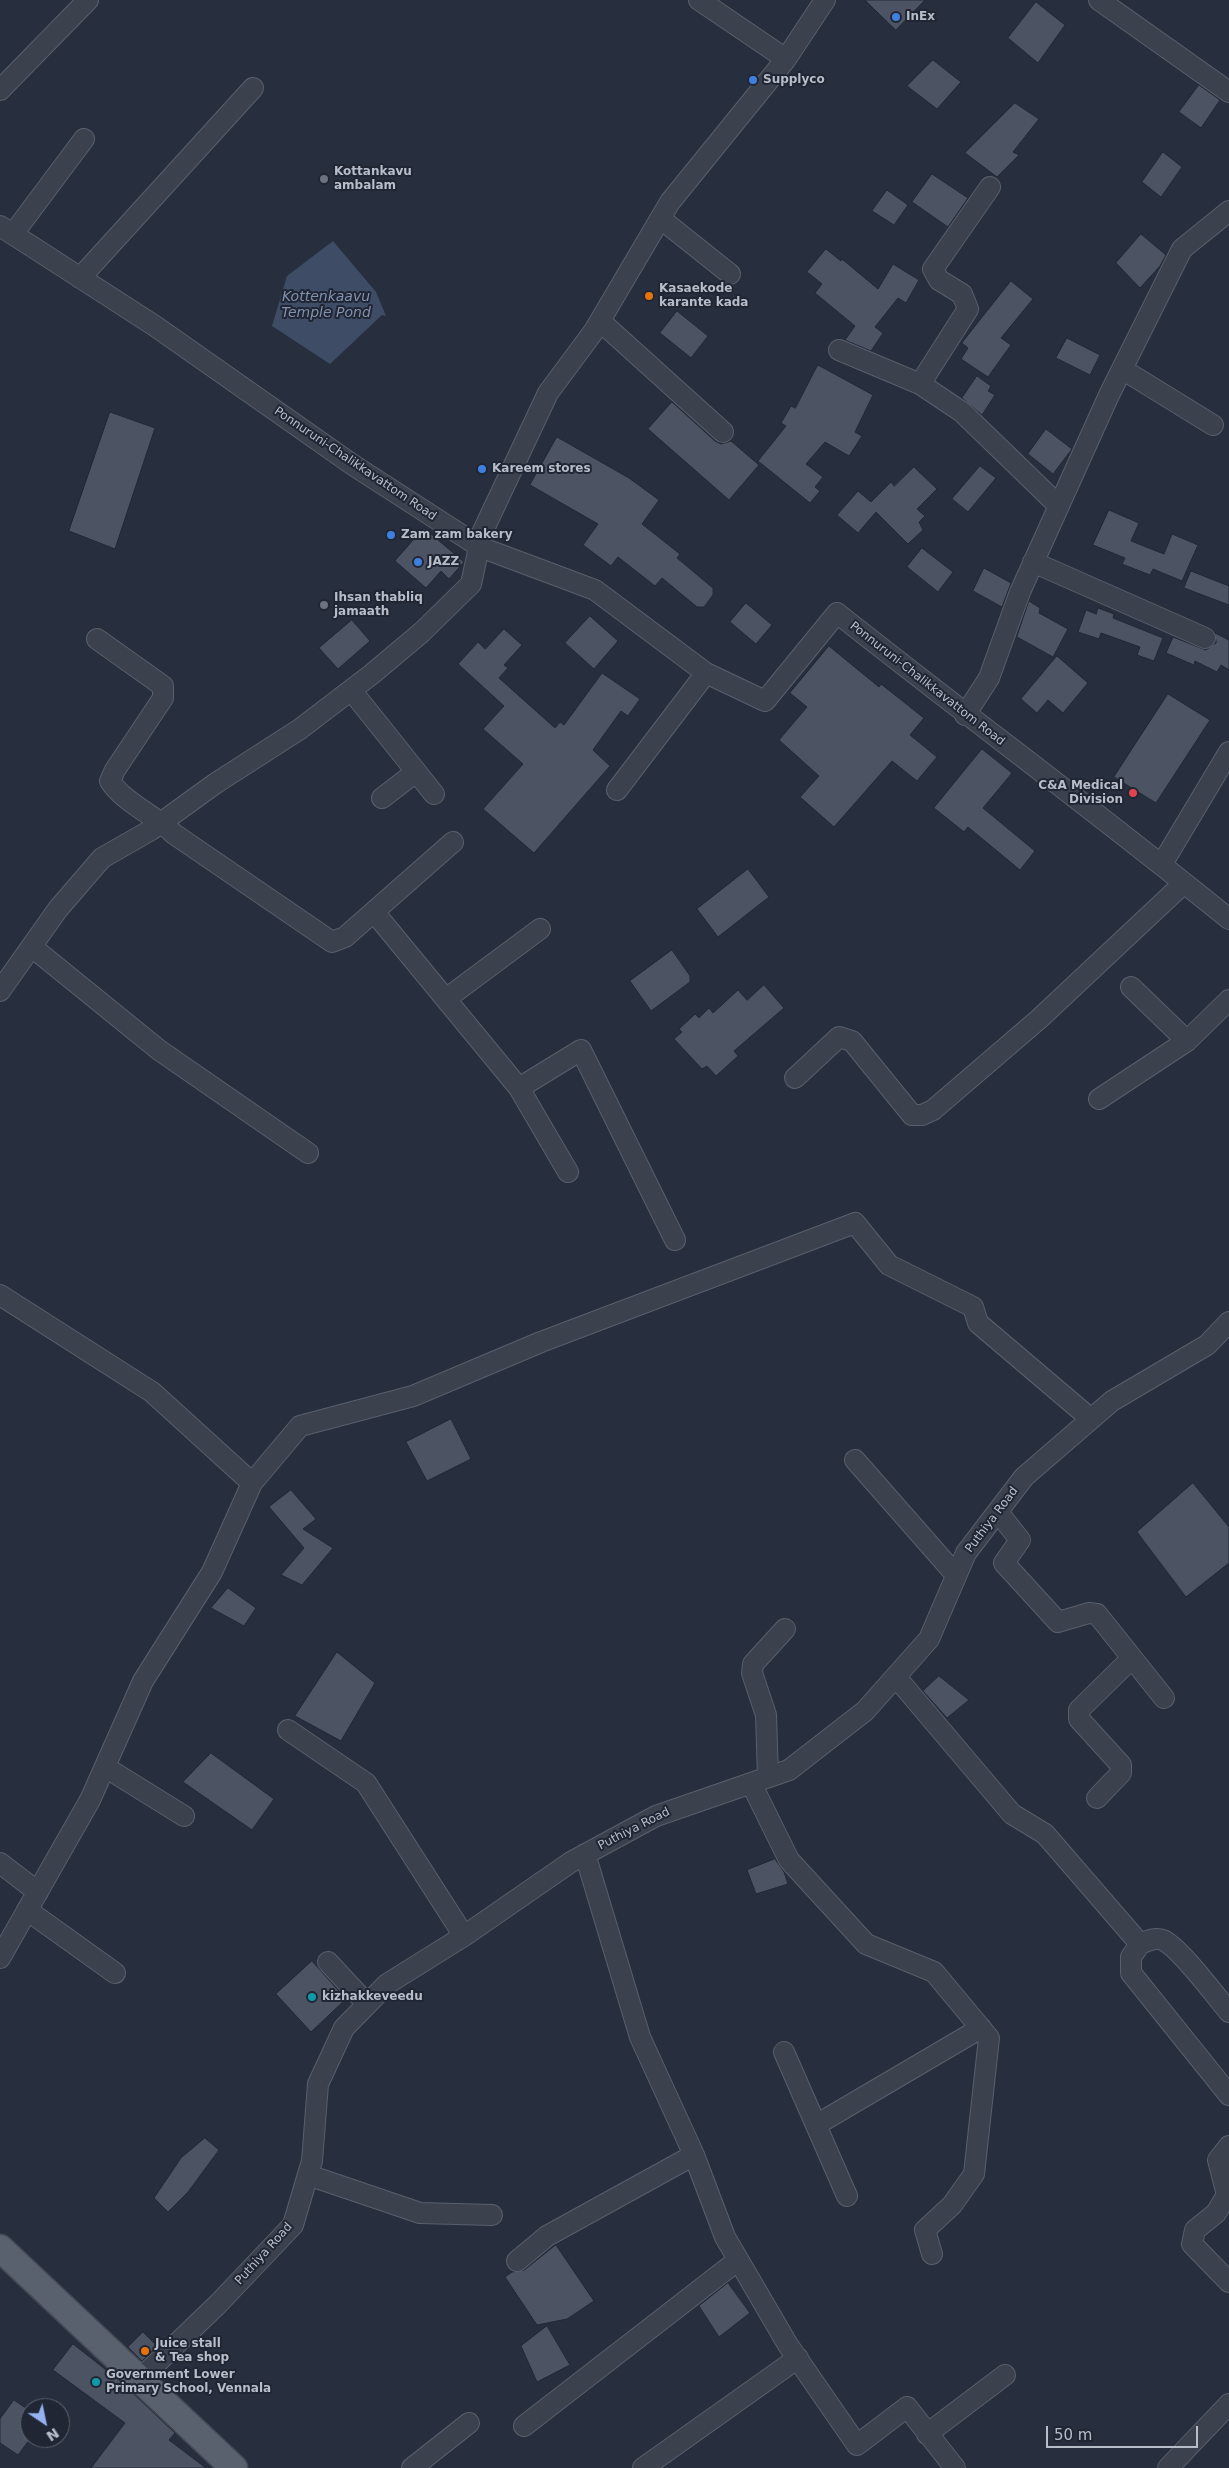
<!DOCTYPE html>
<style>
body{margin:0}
#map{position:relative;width:1229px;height:2468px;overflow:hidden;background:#272f3e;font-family:"DejaVu Sans",sans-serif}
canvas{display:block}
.north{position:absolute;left:20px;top:2398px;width:50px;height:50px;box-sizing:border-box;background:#202633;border:1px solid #5c626f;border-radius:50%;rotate:146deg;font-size:14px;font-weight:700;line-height:20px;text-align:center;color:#b7bdc9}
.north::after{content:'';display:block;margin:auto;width:18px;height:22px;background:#95b2f0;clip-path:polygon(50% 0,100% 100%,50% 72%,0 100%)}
.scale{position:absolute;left:1046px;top:2426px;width:152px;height:22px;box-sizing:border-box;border:2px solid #b7bdc9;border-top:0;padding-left:6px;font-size:15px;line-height:18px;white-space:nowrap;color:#b7bdc9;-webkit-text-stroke:4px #202633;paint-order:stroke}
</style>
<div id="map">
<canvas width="1229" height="2468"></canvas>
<div class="north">N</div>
<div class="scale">50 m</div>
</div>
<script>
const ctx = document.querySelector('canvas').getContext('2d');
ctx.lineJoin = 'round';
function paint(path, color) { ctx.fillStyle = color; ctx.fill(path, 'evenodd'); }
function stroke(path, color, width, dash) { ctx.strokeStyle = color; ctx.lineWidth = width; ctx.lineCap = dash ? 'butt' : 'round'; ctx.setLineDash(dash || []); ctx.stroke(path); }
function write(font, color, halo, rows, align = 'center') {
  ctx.font = font + ' "DejaVu Sans",sans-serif'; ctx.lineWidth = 4; ctx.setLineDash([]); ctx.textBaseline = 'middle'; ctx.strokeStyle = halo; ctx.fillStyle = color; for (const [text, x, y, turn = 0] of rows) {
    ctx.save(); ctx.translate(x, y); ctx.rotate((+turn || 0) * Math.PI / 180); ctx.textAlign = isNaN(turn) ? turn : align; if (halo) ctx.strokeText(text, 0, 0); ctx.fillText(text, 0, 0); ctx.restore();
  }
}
const water = new Path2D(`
 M333 241 376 292 386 316 382 315 330 364 272 326 287 276Z`);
const building = new Path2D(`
 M865 0H925L896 30Z
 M1036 2 1065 25 1038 63 1008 38Z
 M933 60 961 82 937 109 907 86Z
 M1199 85 1220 100 1201 128 1179 112Z
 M1015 103 1039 119 1013 152 1019 155 997 177 965 153Z
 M1163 152 1182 167 1161 197 1142 182Z
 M932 174 968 198 948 227 912 202Z
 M887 190 908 205 894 225 872 211Z
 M1141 234 1166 255 1160 266 1140 288 1116 263Z
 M826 249 841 261 842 259 878 289 893 264 919 280 906 303 898 298 875 327 883 333 871 351 845 340 855 326 815 293 822 284 807 272Z
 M1011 281 1033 299 1001 338 1011 345 988 377 961 359 968 348 962 343Z
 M677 311 708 336 691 358 660 333Z
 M1067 338 1100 355 1090 375 1056 358Z
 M818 365 873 395 855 432 862 436 849 456 825 442 806 464 823 477 815 487 820 491 810 503 758 461 786 426 781 423 791 406 795 408Z
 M977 376 991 386 988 391 995 395 982 415 962 398Z
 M672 402 715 441 721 444 731 441 759 465 729 500 648 429Z
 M110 412 155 428 115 549 69 531Z
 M1046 429 1072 449 1053 474 1028 454Z
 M557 437 629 478 659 500 642 524 680 554 677 558 713 588V595L704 607H697L662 578 655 586 618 557 611 566 583 545 598 524 530 485Z
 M980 466 996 478 968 512 952 499Z
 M914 467 937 489 917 509 925 516 919 522 923 530 908 544 876 512 858 533 837 515 858 491 871 502 891 482 894 486Z
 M1109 510 1139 523 1131 541 1164 554 1172 534 1198 545 1182 581 1153 569 1150 575 1122 564 1125 558 1093 545Z
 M424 528 464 562 449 579 441 571 426 588 395 561Z
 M922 548 953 572 938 592 907 567Z
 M984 568 1011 583 1002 607 973 591Z
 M1191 571 1229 586V605L1184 588Z
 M1029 601 1040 608 1039 613 1068 629 1053 657 1017 637Z
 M746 603 772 625 756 644 730 622Z
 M1098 608 1114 614 1113 618 1163 638 1154 661 1137 655 1140 647 1101 633 1099 639 1078 632 1086 610 1096 614Z
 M590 616 618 641 594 669 565 643Z
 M352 620 370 641 338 669 319 648Z
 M504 629 522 645 504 665 508 668 499 678 555 728 560 722 564 725 602 673 640 699 628 716 621 711 593 750 610 766 534 853 483 809 523 764 483 729 504 706 458 664 478 642 485 649Z
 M1215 633 1229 640V670L1221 665 1217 672 1195 661 1194 665 1166 653 1173 637 1206 650 1216 643Z
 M829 646 879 687 881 684 924 718 910 735 937 757 917 781 892 761 834 827 800 797 819 776 779 740 807 707 790 693Z
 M1057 656 1088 683 1063 713 1048 700 1037 713 1021 699Z
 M1168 694 1210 720 1156 803 1114 777Z
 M982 749 1012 773 983 808 1035 851 1020 870 968 827 964 832 934 808Z
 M748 869 769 897 718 937 697 909Z
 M672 950 690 976V982L651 1011 630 981Z
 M764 985 784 1008 734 1051 738 1056 716 1076 707 1066 702 1069 674 1039 682 1032 679 1029 695 1014 699 1018 709 1008 713 1013 738 990 747 1000Z
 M451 1419 471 1459 427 1481 406 1442Z
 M1193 1483 1229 1527V1563L1186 1597 1137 1532Z
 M291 1490 316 1519 303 1529 333 1548 302 1585 281 1575 304 1548 269 1507Z
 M228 1588 256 1608 244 1626 211 1608Z
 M337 1652 375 1683 341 1741 295 1716Z
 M939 1676 969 1700 947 1718 923 1691Z
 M211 1753 274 1799 252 1830 183 1782Z
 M775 1859 784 1872 788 1884 756 1894 747 1870Z
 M312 1961 346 1999 311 2032 276 1994Z
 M205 2138 219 2150 188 2192 168 2212 154 2198 181 2158Z
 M556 2245 594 2301 567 2319 537 2325 505 2277 512 2272 524 2270Z
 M728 2283 750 2313 719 2337 699 2306Z
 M547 2326 570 2365 537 2382 521 2346Z
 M143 2332 157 2346 142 2361 128 2347Z
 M73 2344 119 2380 175 2433 169 2440 206 2468H91L125 2423 53 2370Z
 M14 2400 30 2411V2439L18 2455 0 2443V2419Z`);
const minor = new Path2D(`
 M699 0 786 59
 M1099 0 1229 92
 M0 90 88 0
 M661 219 730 274
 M0 226 155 326 353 465 480 547 595 590 706 673 765 701 837 613C967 716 1101 815 1229 919
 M13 234 84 139
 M80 278 253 88
 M600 321 723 432
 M839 350 920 384 962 412 1059 506
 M1122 369 1213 425
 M920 384 968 309 962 294 939 280 933 269 990 187
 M1033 562 1205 638
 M97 639 163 686V698L115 770 110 781C123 802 156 816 174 834L332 942 345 937 453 842
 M351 690 434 794
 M965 715 989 678 1020 592 1109 395 1182 249 1229 211
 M617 790 706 673
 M382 798 416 772
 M1162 864 1229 752
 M374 912 519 1088 568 1172
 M32 947 159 1050 308 1153
 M1131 987 1187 1041
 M0 991 58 909 102 858 151 830 216 783 300 729 372 674 422 632 471 584 482 533 548 393 594 331 670 202 786 59 825 0
 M447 998 540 929
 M795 1078 839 1037 852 1041 912 1115H922L933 1110 1039 1019 1184 883
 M519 1088 581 1050 675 1240
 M1099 1099 1187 1041 1229 1000
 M0 1295 152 1392 252 1483 212 1572 143 1681 90 1800 0 1958
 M855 1460 956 1575
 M252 1483 300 1426 413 1396 541 1342 855 1223 889 1265 973 1307 978 1323 1091 1419
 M998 1512 1020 1540 1004 1563 1058 1622 1089 1613 1097 1614 1164 1698
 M896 1677 1012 1814 1045 1834 1140 1944 1131 1957V1973L1229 2095
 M288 1730 366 1783 464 1936
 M105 1767 184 1816
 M768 1777 766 1715 752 1673 753 1664 785 1629
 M751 1783 789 1860 866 1944 934 1972 989 2038 974 2174 952 2205 925 2230 932 2254
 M1097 1798 1121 1773V1765L1079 1719V1710L1132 1658
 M585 1854 640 2037 694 2155 725 2237 788 2345 857 2445 907 2407 955 2468
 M0 1863 38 1892
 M27 1910 115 1973
 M1140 1944C1147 1941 1155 1937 1163 1940 1180 1948 1215 1995 1229 2012
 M328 1962 367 2004
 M784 2052 847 2196
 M816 2125 981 2028
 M1229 2146 1218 2160 1227 2195 1216 2213 1195 2230 1192 2244 1229 2282
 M308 2175 420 2213 492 2215
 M517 2261 547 2236 694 2155
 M140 2379 218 2304 293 2225 312 2161 318 2084 344 2028 387 1984 464 1936 571 1862 656 1816 789 1770 865 1711 929 1639 966 1553 1024 1477 1112 1401 1207 1345 1229 1322
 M524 2426 737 2261
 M927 2434 1005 2375
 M412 2468 469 2423
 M643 2468 798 2358
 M1168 2468 1229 2404`);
const major = new Path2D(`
 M0 2248 234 2468`);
const markers = [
 [896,17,5,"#3f7fe0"],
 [753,80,5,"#3f7fe0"],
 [324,179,5,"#6b7280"],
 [649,296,5,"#e8710a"],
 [482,469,5,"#3f7fe0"],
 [391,535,5,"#3f7fe0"],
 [418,562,5,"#3f7fe0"],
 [324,605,5,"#6b7280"],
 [1133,793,5,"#e0444e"],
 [312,1997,5,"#0f9aa8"],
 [145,2351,5,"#e8710a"],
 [96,2382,5,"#0f9aa8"]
];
const poiNames = [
 ["InEx",906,17],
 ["Supplyco",763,80],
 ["Kottankavu",334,172],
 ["ambalam",334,186],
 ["Kasaekode",659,289],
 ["karante kada",659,303],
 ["Kareem stores",492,469],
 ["Zam zam bakery",401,535],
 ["JAZZ",428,562],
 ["Ihsan thabliq",334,598],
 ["jamaath",334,612],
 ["C&A Medical",1123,786,"right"],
 ["Division",1123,800,"right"],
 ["kizhakkeveedu",322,1997],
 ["Juice stall",155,2344],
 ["& Tea shop",155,2358],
 ["Government Lower",106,2375],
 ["Primary School, Vennala",106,2389]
];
const streetNames = [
 ["Ponnuruni-Chalikkavattom Road",355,464,34],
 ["Ponnuruni-Chalikkavattom Road",927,684,38],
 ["Puthiya Road",992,1520,-53],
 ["Puthiya Road",634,1829,-27],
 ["Puthiya Road",264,2254,-48]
];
const waterNames = [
 ["Kottenkaavu",326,297],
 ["Temple Pond",326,313]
];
paint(water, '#3e4c65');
paint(building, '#4c5464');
stroke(building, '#222835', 1);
stroke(minor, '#595f6c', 22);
stroke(major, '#444a57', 29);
stroke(minor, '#3b424e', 20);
stroke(major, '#59606e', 26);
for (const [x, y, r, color] of markers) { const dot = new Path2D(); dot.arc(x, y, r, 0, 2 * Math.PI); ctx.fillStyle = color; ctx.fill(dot); stroke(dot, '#202633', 2); }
write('bold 12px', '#b7bdc9', '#202633', poiNames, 'left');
write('12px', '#b7bdc9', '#202633', streetNames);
write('italic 14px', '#8191ae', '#202633', waterNames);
</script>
